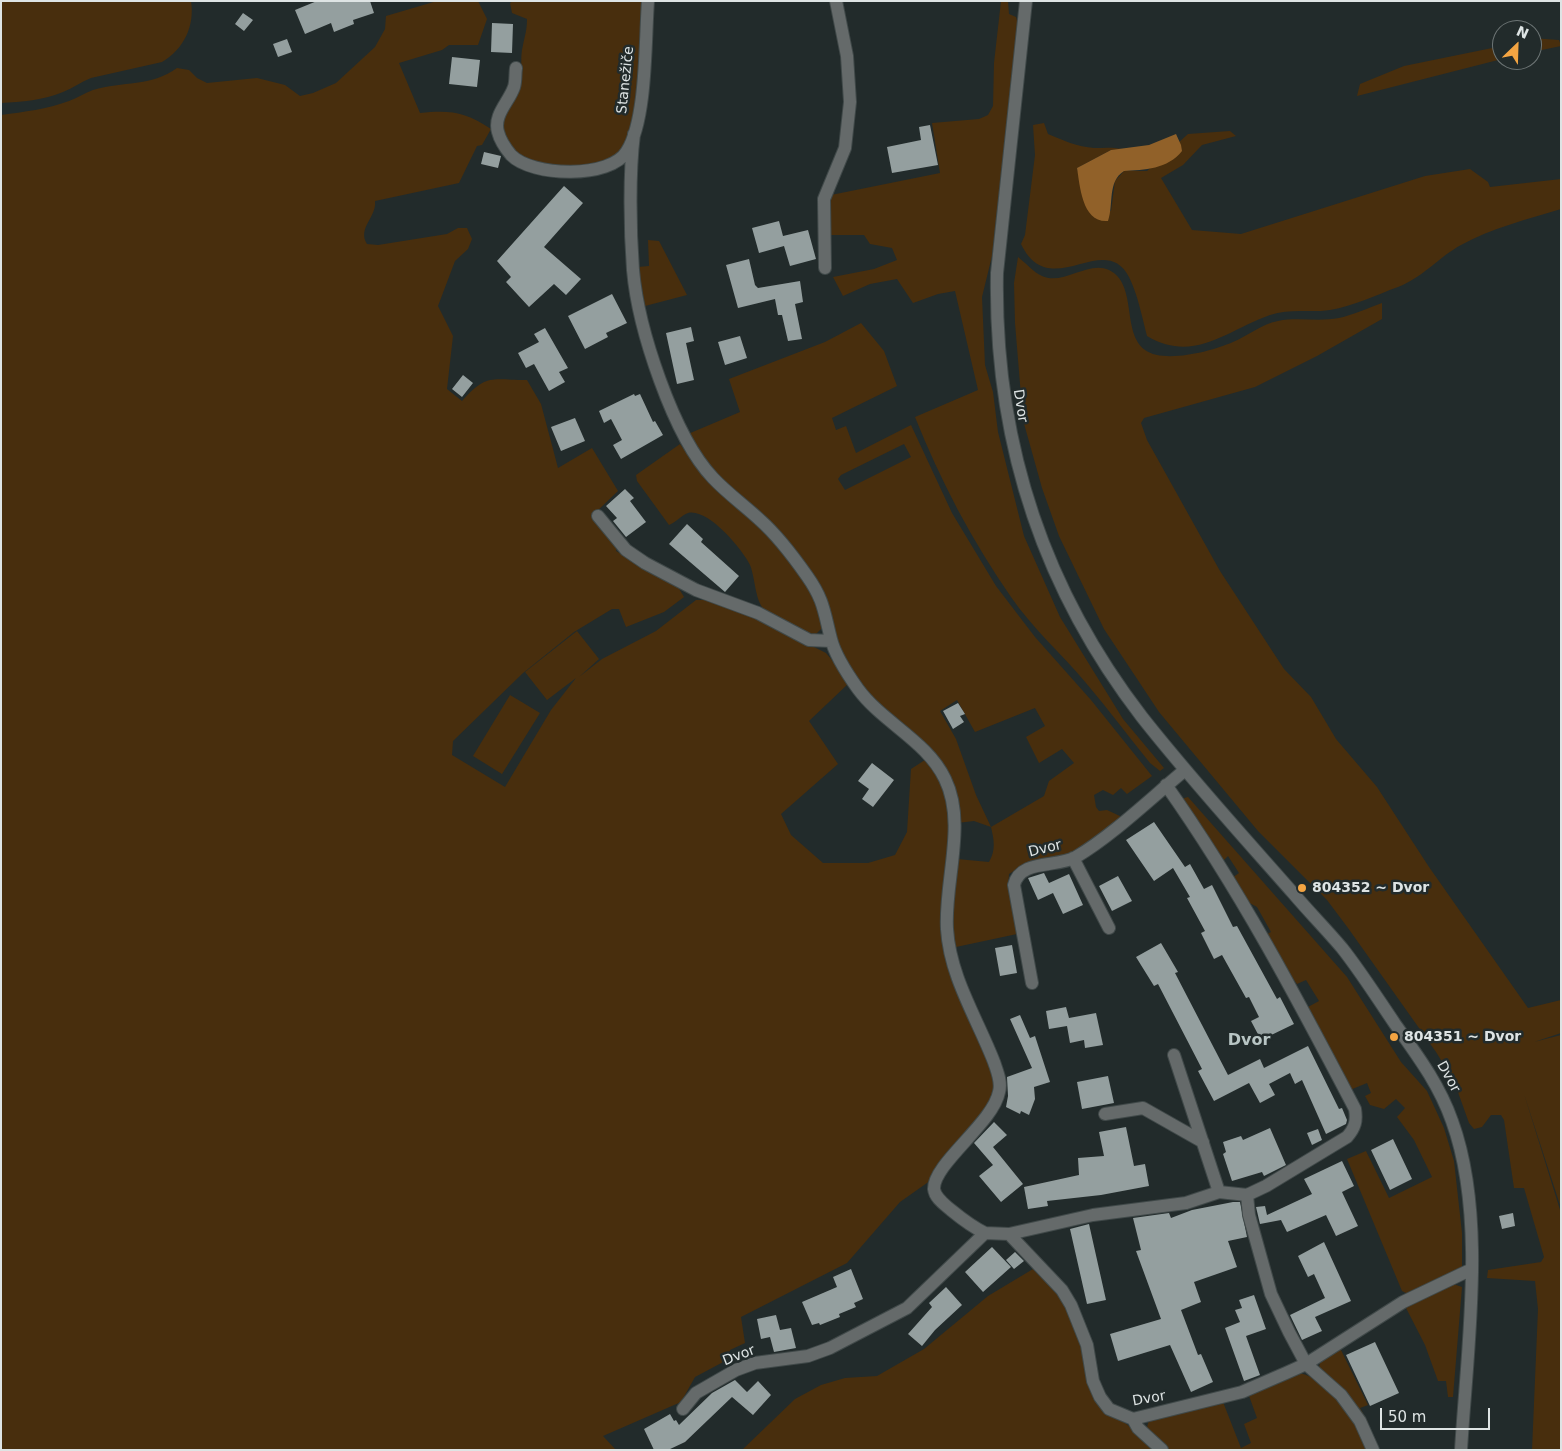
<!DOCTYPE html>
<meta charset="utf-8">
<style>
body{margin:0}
#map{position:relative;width:1562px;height:1451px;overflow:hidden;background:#222b2b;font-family:"DejaVu Sans",sans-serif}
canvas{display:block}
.frame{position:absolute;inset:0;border:2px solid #dee4e4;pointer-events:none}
.north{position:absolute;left:1492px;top:20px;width:50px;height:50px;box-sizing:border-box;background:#222b2b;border:1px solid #6d7575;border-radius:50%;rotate:24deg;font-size:14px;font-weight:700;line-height:20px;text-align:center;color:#dee4e4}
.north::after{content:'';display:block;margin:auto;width:18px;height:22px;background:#f3a442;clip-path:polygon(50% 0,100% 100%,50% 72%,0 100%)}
.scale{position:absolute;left:1380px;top:1408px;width:110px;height:22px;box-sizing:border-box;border:2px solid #dee4e4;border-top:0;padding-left:6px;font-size:15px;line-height:18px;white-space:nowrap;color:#dee4e4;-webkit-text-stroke:4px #222b2b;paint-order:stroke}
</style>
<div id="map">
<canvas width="1562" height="1451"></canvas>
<div class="frame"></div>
<div class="north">N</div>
<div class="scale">50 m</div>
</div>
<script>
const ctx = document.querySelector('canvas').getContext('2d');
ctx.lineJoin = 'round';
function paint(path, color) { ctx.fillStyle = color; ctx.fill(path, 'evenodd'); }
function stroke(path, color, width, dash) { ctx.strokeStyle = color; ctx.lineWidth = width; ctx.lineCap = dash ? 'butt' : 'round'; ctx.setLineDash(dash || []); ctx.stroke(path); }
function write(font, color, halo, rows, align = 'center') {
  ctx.font = font + ' "DejaVu Sans",sans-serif'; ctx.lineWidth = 5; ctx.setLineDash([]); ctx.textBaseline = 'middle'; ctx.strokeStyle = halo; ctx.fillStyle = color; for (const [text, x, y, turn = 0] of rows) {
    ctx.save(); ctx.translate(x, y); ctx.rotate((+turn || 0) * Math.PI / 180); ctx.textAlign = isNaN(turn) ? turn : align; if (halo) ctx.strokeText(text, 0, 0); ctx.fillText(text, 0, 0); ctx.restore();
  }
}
const green = new Path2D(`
 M1 1H191C195 26 184 49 162 62L91 78C81 82 73 88 63 92 44 100 21 102 1 103Z
 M437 1H478L487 19 478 45H449L442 50 399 63 420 113C451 110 465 112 491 129L482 145 477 146 459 183 375 201C377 217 357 228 367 244L378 245 447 234 458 228H467L472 239 468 249 455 261 438 306 453 336 447 389 462 401C487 373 491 380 527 380L541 404 558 468 592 448 618 491 593 515 617 546 616 551 678 587 684 597 664 612 626 627 619 609H612L574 632 523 673 453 741 452 755 505 787 551 710 576 678 547 700 525 672 577 631 599 659 579 677 602 659 656 631 696 600H712L732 606 826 653 842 672 848 684 809 721 838 764 781 814 791 835 823 863H868L895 855 907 832 911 769 928 758 941 778 950 805 943 931 997 1073 995 1095 934 1178 900 1202 847 1263 741 1317 745 1343 730 1350 727 1360 695 1377 681 1402 603 1436 616 1450H1V115C24 112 47 109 69 101 77 98 85 93 93 90 123 81 151 87 177 68L189 70 197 78 207 83 257 78 285 85 300 96 313 93 336 83 375 47 385 29 386 16Z
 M513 1H643C641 40 643 114 624 147 605 179 508 173 502 131 499 113 513 104 519 90 524 76 519 59 523 45 525 35 527 30 527 19L512 13 510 3Z
 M1001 1H1008L1009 14 1016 17 1018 24 992 256 982 297 985 365 993 392 998 432 1024 536 1060 617 1123 719 1164 768 1160 771 1150 763C1129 737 1108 709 1086 683 1062 654 1033 629 1011 597 972 541 940 480 915 417L978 390 955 291 938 294 913 303 897 279 870 284 843 296 833 277 874 269 897 260 892 248 870 244 864 235H827L828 206 831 195 940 173 932 123 979 119 988 115 993 106 994 63Z
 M1532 38 1559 40 1561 46 1532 52Z
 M1502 46V59L1357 96 1360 84 1404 66Z
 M1044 123 1048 134C1062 140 1078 147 1094 148 1104 148 1112 147 1122 149L1111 150 1077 168 1086 205 1111 211 1115 181 1124 171H1147L1188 134 1230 131 1236 136 1202 145 1183 165 1161 178 1192 230 1241 234 1425 176 1470 169 1488 182 1490 187 1561 179V209C1528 219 1492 228 1461 245 1439 257 1422 278 1398 287 1376 295 1354 306 1330 310 1310 313 1290 308 1270 315 1227 330 1194 364 1147 336 1142 317 1138 295 1129 277 1104 229 1050 304 1021 244L1025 235 1035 155 1033 125Z
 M648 240 659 241 687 295 645 306 638 267 649 266Z
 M1018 257C1026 263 1033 272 1042 276 1063 286 1088 260 1109 270 1138 284 1121 332 1145 350 1164 364 1213 351 1233 342 1248 336 1261 324 1278 321 1297 317 1319 322 1339 318 1353 315 1368 308 1382 303V319L1317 356 1255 387 1144 418 1141 423 1147 440 1220 571 1284 669 1311 697 1336 739 1377 787 1429 867 1528 1008 1561 1000V1033L1534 1042 1561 1035V1208L1524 1094 1561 1213V1450H1532L1538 1309 1535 1281 1487 1278 1488 1270 1541 1262 1544 1257 1524 1188H1514L1504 1120 1501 1115H1491L1482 1127 1474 1129 1469 1123 1454 1081 1436 1052 1348 928 1327 900 1258 831 1159 712 1104 629 1059 536 1042 488 1023 420 1015 323 1014 283Z
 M861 323 884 351 897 386 832 418 836 430 846 426 856 453 911 425 952 513 996 586 1035 637 1091 700 1152 776 1127 794 1121 788 1113 795 1103 790 1094 795 1096 807 1099 811 1107 810 1122 817C1104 831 1086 847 1064 856 1045 863 1026 862 1009 874L1008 887 1017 934 956 947 951 926 957 859 989 862C996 850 994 840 991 827L974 821 957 823 955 798 895 722 861 686 841 653 823 592 718 478 688 434 740 412 729 379 825 342ZM904 444 911 457 845 490 838 479 841 475ZM957 700 975 732 1035 708 1045 726 1026 737 1039 763 1062 749 1074 763 1049 781 1044 796 991 827 976 795 956 739 940 711Z
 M680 444 704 476 779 543 820 603 822 628 816 634 809 636C797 629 771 618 763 608 755 599 755 577 750 565 742 549 708 508 688 513 682 515 676 522 669 525L637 481 636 475Z
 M510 695 540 713 502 774 473 756Z
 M1188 797 1347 977 1401 1062 1427 1091 1444 1128 1454 1161 1462 1233V1269L1410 1295 1402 1291 1347 1159 1366 1151 1389 1198 1432 1177 1414 1140 1397 1117 1405 1108 1396 1099 1384 1109 1370 1105 1365 1096 1371 1093 1367 1083 1350 1090 1308 1007 1319 1001 1306 980 1297 984 1293 979 1267 934 1271 932 1257 907 1246 901 1232 878 1239 873 1228 856 1223 861 1181 799Z
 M1033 1269 1061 1294 1079 1335 1092 1393 1103 1412 1124 1422 1157 1450H742L795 1399 821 1385 845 1378 877 1376 924 1349 988 1296Z
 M1453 1284 1462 1287 1453 1397H1448L1446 1381H1438L1425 1345 1405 1306Z
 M1339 1346 1368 1405 1360 1408 1368 1422 1364 1424 1319 1368 1321 1358Z
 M1299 1373C1335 1381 1353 1420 1368 1450H1167L1146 1431 1149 1420 1223 1402 1241 1448 1251 1443 1244 1424 1257 1418 1248 1393Z`);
const water = new Path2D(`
 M1176 134 1181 145 1182 151C1168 169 1144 170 1124 171 1107 182 1114 204 1108 221 1082 223 1080 186 1077 168L1111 150 1149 145Z`);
const building = new Path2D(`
 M317 1H370L374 13 353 20 354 24 334 32 331 23 305 34 295 10Z
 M243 13 253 20 244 31 235 24Z
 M492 23 513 24 512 53 491 52Z
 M287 39 292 52 278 57 273 44Z
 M452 57 480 60 477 87 449 84Z
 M930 125 938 165 892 173 887 147 921 140 919 127Z
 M484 152 501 156 498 168 481 164Z
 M564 186 583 203 544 247 581 279 566 295 554 284 529 307 506 282 511 277 497 261Z
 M779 221 783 236 808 230 816 259 790 266 784 246 759 253 752 228Z
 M749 259 755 285 758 288 800 281 803 302 795 304 802 339 788 341 782 315H778L775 299 738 308 726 265Z
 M612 294 627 323 606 333 608 337 585 349 568 316Z
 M691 327 694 341 686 343 694 380 677 384 666 333Z
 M545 328 568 368 559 372 565 382 549 391 534 364 526 368 518 353 539 342 534 334Z
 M740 336 747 358 725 365 718 342Z
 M463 375 473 383 462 397 452 389Z
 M634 394 635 396 640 394 653 422 655 421 663 435 621 459 613 445 622 440 611 419 604 423 599 411Z
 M575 418 585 441 561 451 551 427Z
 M625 489 634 498 630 501 646 522 626 537 613 521 617 518 606 506Z
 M687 524 703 539 701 542 739 576 725 592 669 544Z
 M958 703 965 714 960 716 964 722 953 729 943 711Z
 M872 763 894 780 873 807 862 799 869 789 858 781Z
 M1154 822 1185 867 1190 864 1204 889 1212 885 1233 927 1237 926 1277 999 1280 997 1294 1024 1261 1040 1251 1021 1259 1017 1249 997 1246 998 1222 955 1214 959 1201 933 1205 931 1187 898 1190 897 1173 868 1154 881 1126 840Z
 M1044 873 1049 883 1069 874 1083 905 1063 914 1053 893 1038 900 1028 878Z
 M1118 876 1132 901 1112 911 1099 886Z
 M1161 943 1178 972 1175 973 1228 1075 1260 1059 1264 1068 1308 1046 1339 1109 1342 1108 1347 1120 1346 1124 1326 1134 1302 1080 1295 1084 1290 1073 1269 1084 1275 1095 1260 1103 1249 1083 1214 1101 1198 1071 1202 1069 1158 984 1154 986 1136 957Z
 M1012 945 1017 973 1000 976 995 948Z
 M1066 1007 1069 1018 1096 1013 1103 1045 1085 1048 1084 1040 1070 1043 1067 1026 1049 1029 1046 1011Z
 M1020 1015 1030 1038 1035 1036 1050 1082 1034 1087 1035 1099 1029 1115 1021 1111 1020 1114 1006 1107 1008 1096 1007 1077 1032 1068 1010 1019Z
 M1108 1076 1114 1103 1082 1109 1077 1082Z
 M994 1122 1007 1135 993 1147 1023 1184 1001 1202 979 1176 993 1165 974 1143Z
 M1126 1127 1134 1166 1145 1164 1149 1186 1101 1195 1047 1201 1048 1206 1028 1209 1024 1187 1079 1175 1078 1158 1104 1156 1099 1132Z
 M1270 1128 1286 1165 1264 1176 1262 1172 1232 1181 1223 1154 1226 1152 1223 1142 1241 1136 1243 1140Z
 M1318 1129 1322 1140 1312 1145 1307 1133Z
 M1393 1139 1412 1179 1390 1190 1371 1150Z
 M1342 1161 1354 1186 1342 1192 1358 1226 1336 1236 1326 1215 1287 1232 1281 1220 1260 1224 1256 1207 1265 1206 1267 1215 1312 1194 1304 1179Z
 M1233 1202H1240L1247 1237 1228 1241 1237 1267 1194 1282 1201 1302 1181 1310 1198 1355 1201 1354 1213 1382 1191 1392 1170 1345 1118 1361 1110 1334 1161 1319 1136 1251 1141 1250 1133 1218 1169 1213 1171 1218 1192 1210Z
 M1513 1213 1515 1226 1502 1229 1499 1216Z
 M1089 1224 1106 1300 1087 1304 1070 1229Z
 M1324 1242 1351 1301 1315 1317 1322 1331 1302 1340 1290 1315 1325 1298 1314 1274 1308 1277 1298 1256Z
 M992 1247 1011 1267 983 1292 965 1272Z
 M1015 1252 1024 1261 1014 1269 1006 1260Z
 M851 1269 863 1299 854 1303 856 1307 839 1314 840 1317 820 1325 819 1323 812 1325 802 1302 837 1287 833 1277Z
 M946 1287 962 1305 935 1330 922 1346 908 1334 932 1307 929 1303Z
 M1254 1295 1266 1329 1246 1336 1260 1375 1244 1381 1225 1328 1240 1322 1235 1310 1242 1308 1239 1300Z
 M776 1315 780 1330 791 1328 796 1348 774 1352 770 1337 761 1339 757 1319Z
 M1375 1342 1399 1393 1370 1406 1346 1355Z
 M735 1380 747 1392 758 1381 771 1395 753 1415 732 1397 685 1442 668 1450H654L644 1429 670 1414 674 1421 676 1420 679 1425 712 1393Z`);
const minor = new Path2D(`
 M1026 1 997 273C994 437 1041 586 1142 717 1190 778 1242 835 1293 893 1309 912 1326 929 1342 948 1361 972 1378 999 1395 1024 1417 1055 1439 1084 1452 1121 1487 1217 1467 1348 1461 1450
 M516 68C515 74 516 81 514 87 509 102 493 115 498 132 500 140 506 149 511 155 532 177 611 179 627 151 647 119 645 40 648 1
 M634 134C629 173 630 230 633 270 638 328 673 436 713 478 727 493 745 506 760 520 778 536 793 556 807 576 824 600 824 612 831 639 835 655 848 675 858 689 883 723 927 741 945 779 967 824 944 882 947 929 950 977 977 1018 994 1062 997 1071 1002 1082 999 1092 993 1123 933 1164 934 1189 935 1198 944 1204 951 1210 962 1219 972 1227 985 1233
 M825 268 824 199 845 148 850 102 847 56 836 1
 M598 516 626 550 645 563 696 590 758 613 809 640 831 641
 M1073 858 1109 928
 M1032 983 1014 885C1020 859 1056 868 1076 857 1113 835 1151 798 1185 770
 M1174 1055 1219 1192
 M1105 1114 1143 1108 1203 1142
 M1247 1195 1249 1215 1271 1294 1289 1332 1306 1364 1341 1395 1360 1421 1373 1450
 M1009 1234 1093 1215 1186 1203 1219 1192 1247 1195 1266 1186 1347 1137C1355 1128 1357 1121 1355 1109 1297 998 1239 888 1166 785
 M683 1409 696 1393 736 1370 755 1363 808 1356 830 1348 907 1308 985 1233 1009 1234 1062 1290 1071 1305 1087 1345 1093 1381 1100 1397 1109 1409 1133 1419 1242 1392 1286 1373 1306 1364 1403 1302 1472 1269
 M1133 1419 1138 1428 1162 1450`);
const markers = [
 [1302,888,5,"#f3a442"],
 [1394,1037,5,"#f3a442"]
];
const streetNames = [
 ["Stanežiče",626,80,-84],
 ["Dvor",1020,406,81],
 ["Dvor",1045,849,-14],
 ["Dvor",1448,1077,61],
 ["Dvor",739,1356,-21],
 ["Dvor",1149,1399,-10]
];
const poiNames = [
 ["804352 ~ Dvor",1312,888],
 ["804351 ~ Dvor",1404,1037]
];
const quarterNames = [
 ["Dvor",1249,1041]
];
paint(green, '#482e0d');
paint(water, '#916129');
paint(building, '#949f9f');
stroke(minor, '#404949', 14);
stroke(minor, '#656a6a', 12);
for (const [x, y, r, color] of markers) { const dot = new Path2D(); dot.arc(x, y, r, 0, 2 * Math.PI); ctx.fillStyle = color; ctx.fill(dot); stroke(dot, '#222b2b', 2); }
write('14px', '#dee4e4', '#222b2b', streetNames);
write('bold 14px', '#dee4e4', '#222b2b', poiNames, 'left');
write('bold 16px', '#b8c5c4', '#222b2b', quarterNames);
</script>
